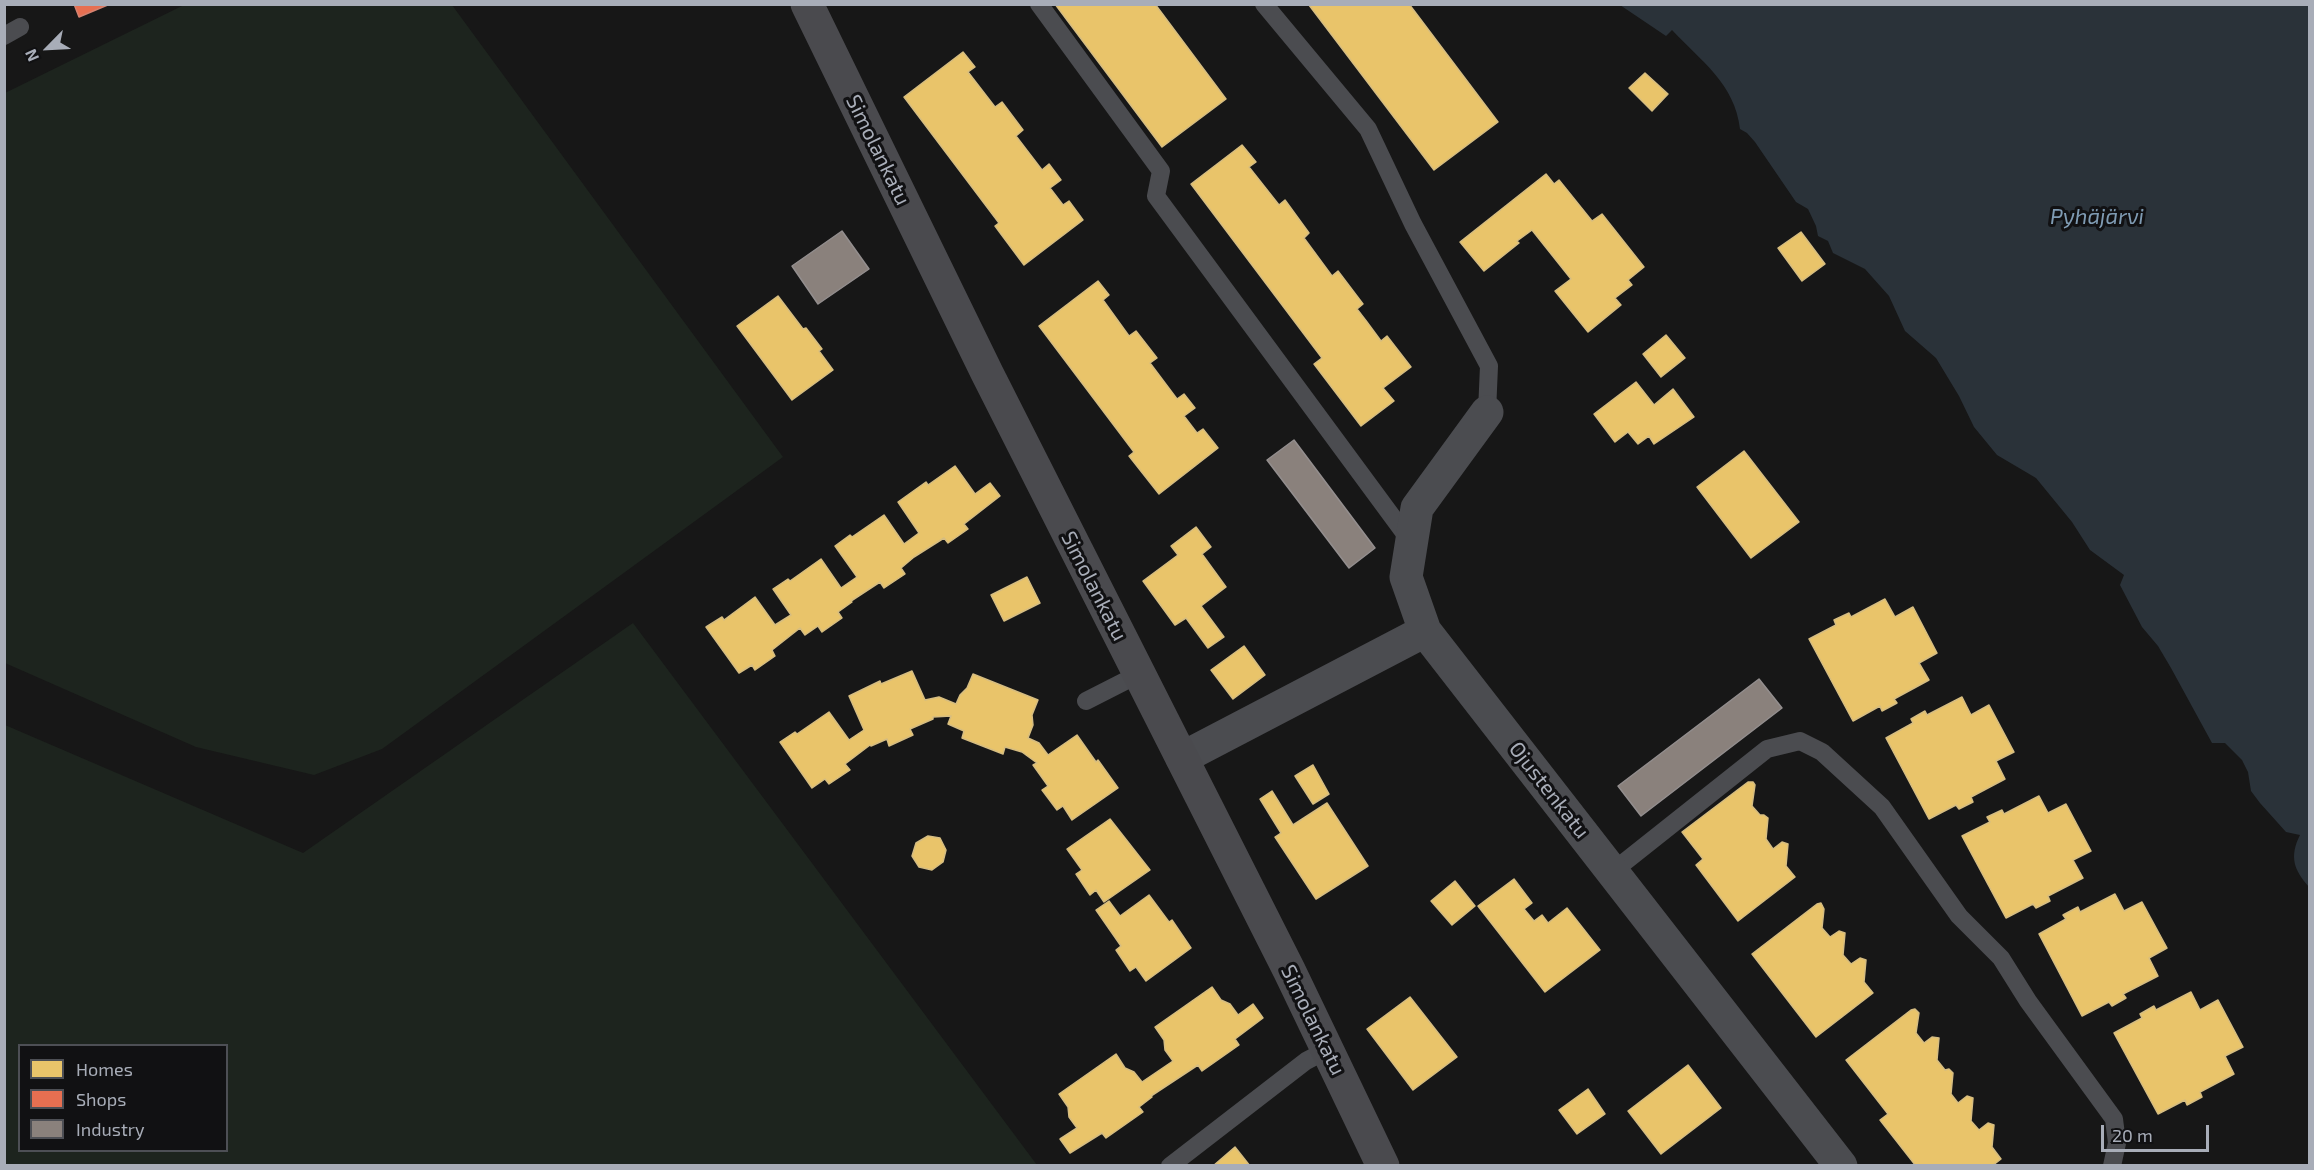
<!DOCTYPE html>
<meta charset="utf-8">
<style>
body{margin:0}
#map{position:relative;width:2314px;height:1170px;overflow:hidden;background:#171717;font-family:"Exo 2",sans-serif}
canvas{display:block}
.frame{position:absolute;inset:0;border:6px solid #a8adb8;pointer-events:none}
.legend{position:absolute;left:18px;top:1044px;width:210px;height:108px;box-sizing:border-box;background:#111113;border:2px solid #4d4f55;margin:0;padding:8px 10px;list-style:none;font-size:18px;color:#a8adb8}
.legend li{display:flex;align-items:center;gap:12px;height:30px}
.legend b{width:30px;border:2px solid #4d4f55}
.north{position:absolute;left:18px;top:18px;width:60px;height:60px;-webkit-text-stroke:4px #111113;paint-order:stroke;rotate:246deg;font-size:16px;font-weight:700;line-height:24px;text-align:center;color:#a8adb8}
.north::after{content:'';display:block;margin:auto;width:21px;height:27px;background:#a8adb8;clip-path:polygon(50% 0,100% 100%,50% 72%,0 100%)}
.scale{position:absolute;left:2101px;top:1125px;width:108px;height:27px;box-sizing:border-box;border:3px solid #a8adb8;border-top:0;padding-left:8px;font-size:18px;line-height:21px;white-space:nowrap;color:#a8adb8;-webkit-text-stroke:4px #111113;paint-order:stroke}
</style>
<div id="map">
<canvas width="2314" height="1170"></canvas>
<div class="frame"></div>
<ul class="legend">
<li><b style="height:16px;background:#e9c46a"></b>Homes</li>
<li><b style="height:16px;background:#e76f51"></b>Shops</li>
<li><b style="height:16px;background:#8a817c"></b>Industry</li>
</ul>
<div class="north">N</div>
<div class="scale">20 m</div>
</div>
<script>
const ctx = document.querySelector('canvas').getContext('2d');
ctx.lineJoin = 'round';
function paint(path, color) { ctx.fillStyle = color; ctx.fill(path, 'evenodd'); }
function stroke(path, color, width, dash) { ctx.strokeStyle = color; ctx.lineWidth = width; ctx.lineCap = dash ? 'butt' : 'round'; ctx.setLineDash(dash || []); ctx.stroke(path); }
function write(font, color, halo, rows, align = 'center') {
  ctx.font = font + ' "Exo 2",sans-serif'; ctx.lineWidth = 6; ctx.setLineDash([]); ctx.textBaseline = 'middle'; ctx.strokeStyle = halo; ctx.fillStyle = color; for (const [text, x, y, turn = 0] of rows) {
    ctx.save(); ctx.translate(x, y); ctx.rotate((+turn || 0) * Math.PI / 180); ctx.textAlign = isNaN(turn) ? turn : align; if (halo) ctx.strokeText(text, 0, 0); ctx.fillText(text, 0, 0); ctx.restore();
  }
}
const green = new Path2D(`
 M186 4 452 5 783 457 382 749 314 775 196 747 5 663V93Z
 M633 623 1037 1165H5V725L303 853ZM20 1046H226V1150H20Z`);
const water = new Path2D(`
 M1620 5H2309V887C2294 870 2289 857 2300 835L2286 832 2260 803 2251 791 2248 772 2242 760 2225 743H2212L2171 668 2158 646 2142 627 2120 585 2124 575 2090 550 2072 522 2036 478 1997 455 1974 427 1959 396 1936 358 1905 331 1889 296 1865 269 1833 253 1828 241 1818 236 1816 226 1808 209 1796 202 1755 142 1747 133 1740 129C1735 84 1701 61 1672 30L1666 36Z`);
const homes = new Path2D(`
 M1055 4H1155L1226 99 1162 147Z
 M1409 4 1498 122 1434 170 1309 5Z
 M963 52 975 67 968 72 995 107 1002 102 1023 130 1016 136 1042 170 1049 164 1061 180 1050 188 1063 205 1069 201 1083 220 1024 265 995 226 999 223 904 97Z
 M1645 73 1668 94 1652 111 1629 88Z
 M1242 145 1256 162 1249 167 1279 205 1285 200 1309 233 1304 238 1332 276 1338 271 1363 304 1357 309 1367 322 1381 341 1387 336 1411 367 1383 388 1394 401 1361 426 1314 364 1322 358 1191 184Z
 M1546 174 1554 184 1559 180 1592 221 1602 214 1644 267 1628 280 1632 285 1615 298 1621 305 1588 332 1555 291 1571 279 1532 230 1517 241 1519 243 1484 271 1460 242Z
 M1801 232 1825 264 1802 281 1778 248Z
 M1098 281 1109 295 1103 300 1129 336 1136 331 1157 358 1150 363 1177 399 1184 394 1195 408 1184 416 1197 433 1203 429 1218 448 1159 494 1129 456 1134 452 1039 326Z
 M778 296 803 329 806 328 822 349 819 351 833 370 792 400 737 326Z
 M1666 335 1685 358 1661 377 1643 354Z
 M1636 382 1654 405 1673 389 1694 417 1654 444 1649 436 1638 444 1628 432 1615 442 1594 414Z
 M1744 451 1799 522 1751 558 1697 487Z
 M955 466 975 494 990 483 1000 496 964 524 968 529 948 543 944 538 914 557 901 568 905 574 884 588 880 582 851 601 852 602 838 612 842 618 822 632 818 626 805 635 800 628 772 650 775 656 755 670 752 665 739 673 706 627 722 617 724 620 755 597 775 625 791 615 773 589 788 579 790 581 821 559 841 588 857 577 835 546 850 535 852 537 884 515 904 544 919 533 898 502 926 482 928 485Z
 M1196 527 1211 547 1202 554 1226 587 1201 606 1224 637 1208 648 1186 618 1175 625 1143 581 1178 555 1171 546Z
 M1027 577 1040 603 1004 621 991 595Z
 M1885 599 1895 617 1913 607 1937 653 1919 663 1929 680 1894 699 1897 703 1882 711 1880 706 1853 721 1809 639 1836 625 1834 620 1849 613 1851 617Z
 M1244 646 1265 675 1233 699 1211 670Z
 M912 671 925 700 939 697 956 704 960 695 967 688 973 674 1038 700 1032 715 1033 725 1028 738 1039 743 1048 755 1077 735 1096 762 1098 760 1118 788 1072 820 1063 806 1057 810 1042 790 1048 786 1033 765 1037 763 1022 752 1005 747 1003 754 962 738 964 731 948 724 951 716 933 717V719L910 729 913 735 889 746 887 739 871 746 870 745 845 764 850 770 829 784 825 779 812 788 780 742 795 732 797 734 829 712 849 740 864 730 849 696 880 681 881 684Z
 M1962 697 1971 715 1989 705 2014 752 1996 761 2005 779 1971 797 1973 802 1959 809 1956 805 1929 819 1886 738 1913 723 1911 719 1925 711 1927 715Z
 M1313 765 1329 794 1313 804 1295 776Z
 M1748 782H1753L1755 785 1752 806 1760 815H1764L1768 818 1766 839 1773 849 1782 842 1788 844 1786 866 1795 877 1738 921 1696 865 1703 859 1682 832Z
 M1272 791 1293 825 1327 803 1368 866 1316 899 1275 837 1281 833 1260 799Z
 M2039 796 2048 813 2066 804 2091 851 2073 860 2083 878 2048 896 2050 901 2036 908 2033 904 2006 918 1962 836 1990 822 1987 817 2002 810 2004 814Z
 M1110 819 1150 870 1104 902 1096 890 1090 895 1076 874 1082 870 1067 849Z
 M928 836 940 838 946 850 943 862 932 870 919 867 912 856 916 843Z
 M1514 879 1532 903 1524 909 1534 921 1542 915 1548 923 1567 908 1600 950 1545 992 1478 906Z
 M1455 881 1475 906 1452 925 1431 901Z
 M2115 894 2124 911 2142 902 2167 948 2149 958 2158 976 2123 994 2126 998 2112 1006 2109 1002 2082 1016 2039 934 2066 919 2063 915 2078 907 2080 912Z
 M1149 895 1169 922 1172 920 1191 948 1146 981 1136 967 1130 971 1116 950 1121 946 1096 910 1109 901 1120 916Z
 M1821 903 1824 909 1822 928 1830 937 1839 931 1845 933 1843 955 1851 964 1860 958 1866 960 1864 982 1873 993 1816 1037 1752 954 1817 904Z
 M1212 987 1221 1000 1230 1004 1238 1015 1253 1004 1263 1018 1235 1039 1239 1045 1202 1071 1198 1065 1151 1096 1152 1097 1139 1107 1143 1112 1106 1138 1102 1133 1070 1153 1060 1139 1077 1128 1069 1117 1068 1107 1059 1094 1116 1054 1125 1068 1134 1072 1142 1082 1173 1061 1165 1050 1164 1040 1155 1027Z
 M2191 992 2200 1010 2218 1000 2243 1047 2225 1056 2234 1074 2200 1092 2202 1097 2187 1105 2185 1100 2158 1114 2114 1033 2142 1018 2140 1014 2154 1006 2156 1010Z
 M1410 997 1457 1057 1413 1090 1367 1029Z
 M1911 1010 1915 1009 1919 1013 1916 1033 1924 1043 1932 1037 1939 1038 1937 1060 1945 1070 1949 1069 1953 1073 1951 1094 1958 1103 1967 1096 1973 1098 1971 1121 1979 1130 1988 1123 1994 1125 1992 1147 2001 1159 1992 1166H1916L1880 1120 1888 1114 1846 1060Z
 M1688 1065 1721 1108 1661 1154 1628 1111Z
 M1588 1089 1605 1114 1577 1134 1559 1110Z
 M1235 1147 1250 1166H1213Z`);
const shops = new Path2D(`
 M74 4H110L79 17Z`);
const industry = new Path2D(`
 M842 231 869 269 818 304 792 266Z
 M1294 440 1375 548 1349 568 1267 460Z
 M1759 679 1782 708 1641 816 1618 786Z`);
const lane = new Path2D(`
 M1039 4 1161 171 1156 196 1411 542
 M1264 4 1368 129 1413 224 1489 366 1487 412
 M4 36 20 27
 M1086 701 1139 674
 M1612 872 1767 749 1800 741 1822 752 1882 807 1959 916 2001 958 2028 1001 2114 1119 2117 1143 2112 1166
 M1170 1166 1306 1061 1327 1050`);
const street = new Path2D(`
 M1425 631 1406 577 1417 508 1487 412
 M1182 758 1425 631 1841 1166`);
const secondary = new Path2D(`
 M807 4 987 373 1289 970 1383 1166`);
const streetNames = [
 ["Simolankatu",878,150,64],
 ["Simolankatu",1094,586,63],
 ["Ojustenkatu",1549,790,52],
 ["Simolankatu",1313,1020,64]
];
const waterNames = [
 ["Pyhäjärvi",2097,217]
];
paint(green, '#1d241e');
paint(water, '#2a3239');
paint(homes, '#e9c46a');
stroke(homes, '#d6bd81', 1.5);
paint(shops, '#e76f51');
stroke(shops, '#d48270', 1.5);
paint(industry, '#8a817c');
stroke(industry, '#938e8e', 1.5);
stroke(lane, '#4b4c50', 18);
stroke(street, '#4b4c50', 33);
stroke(secondary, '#4a4a4e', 33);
write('21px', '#a8adb8', '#111113', streetNames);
write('italic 22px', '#7f9bb3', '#111113', waterNames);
</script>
